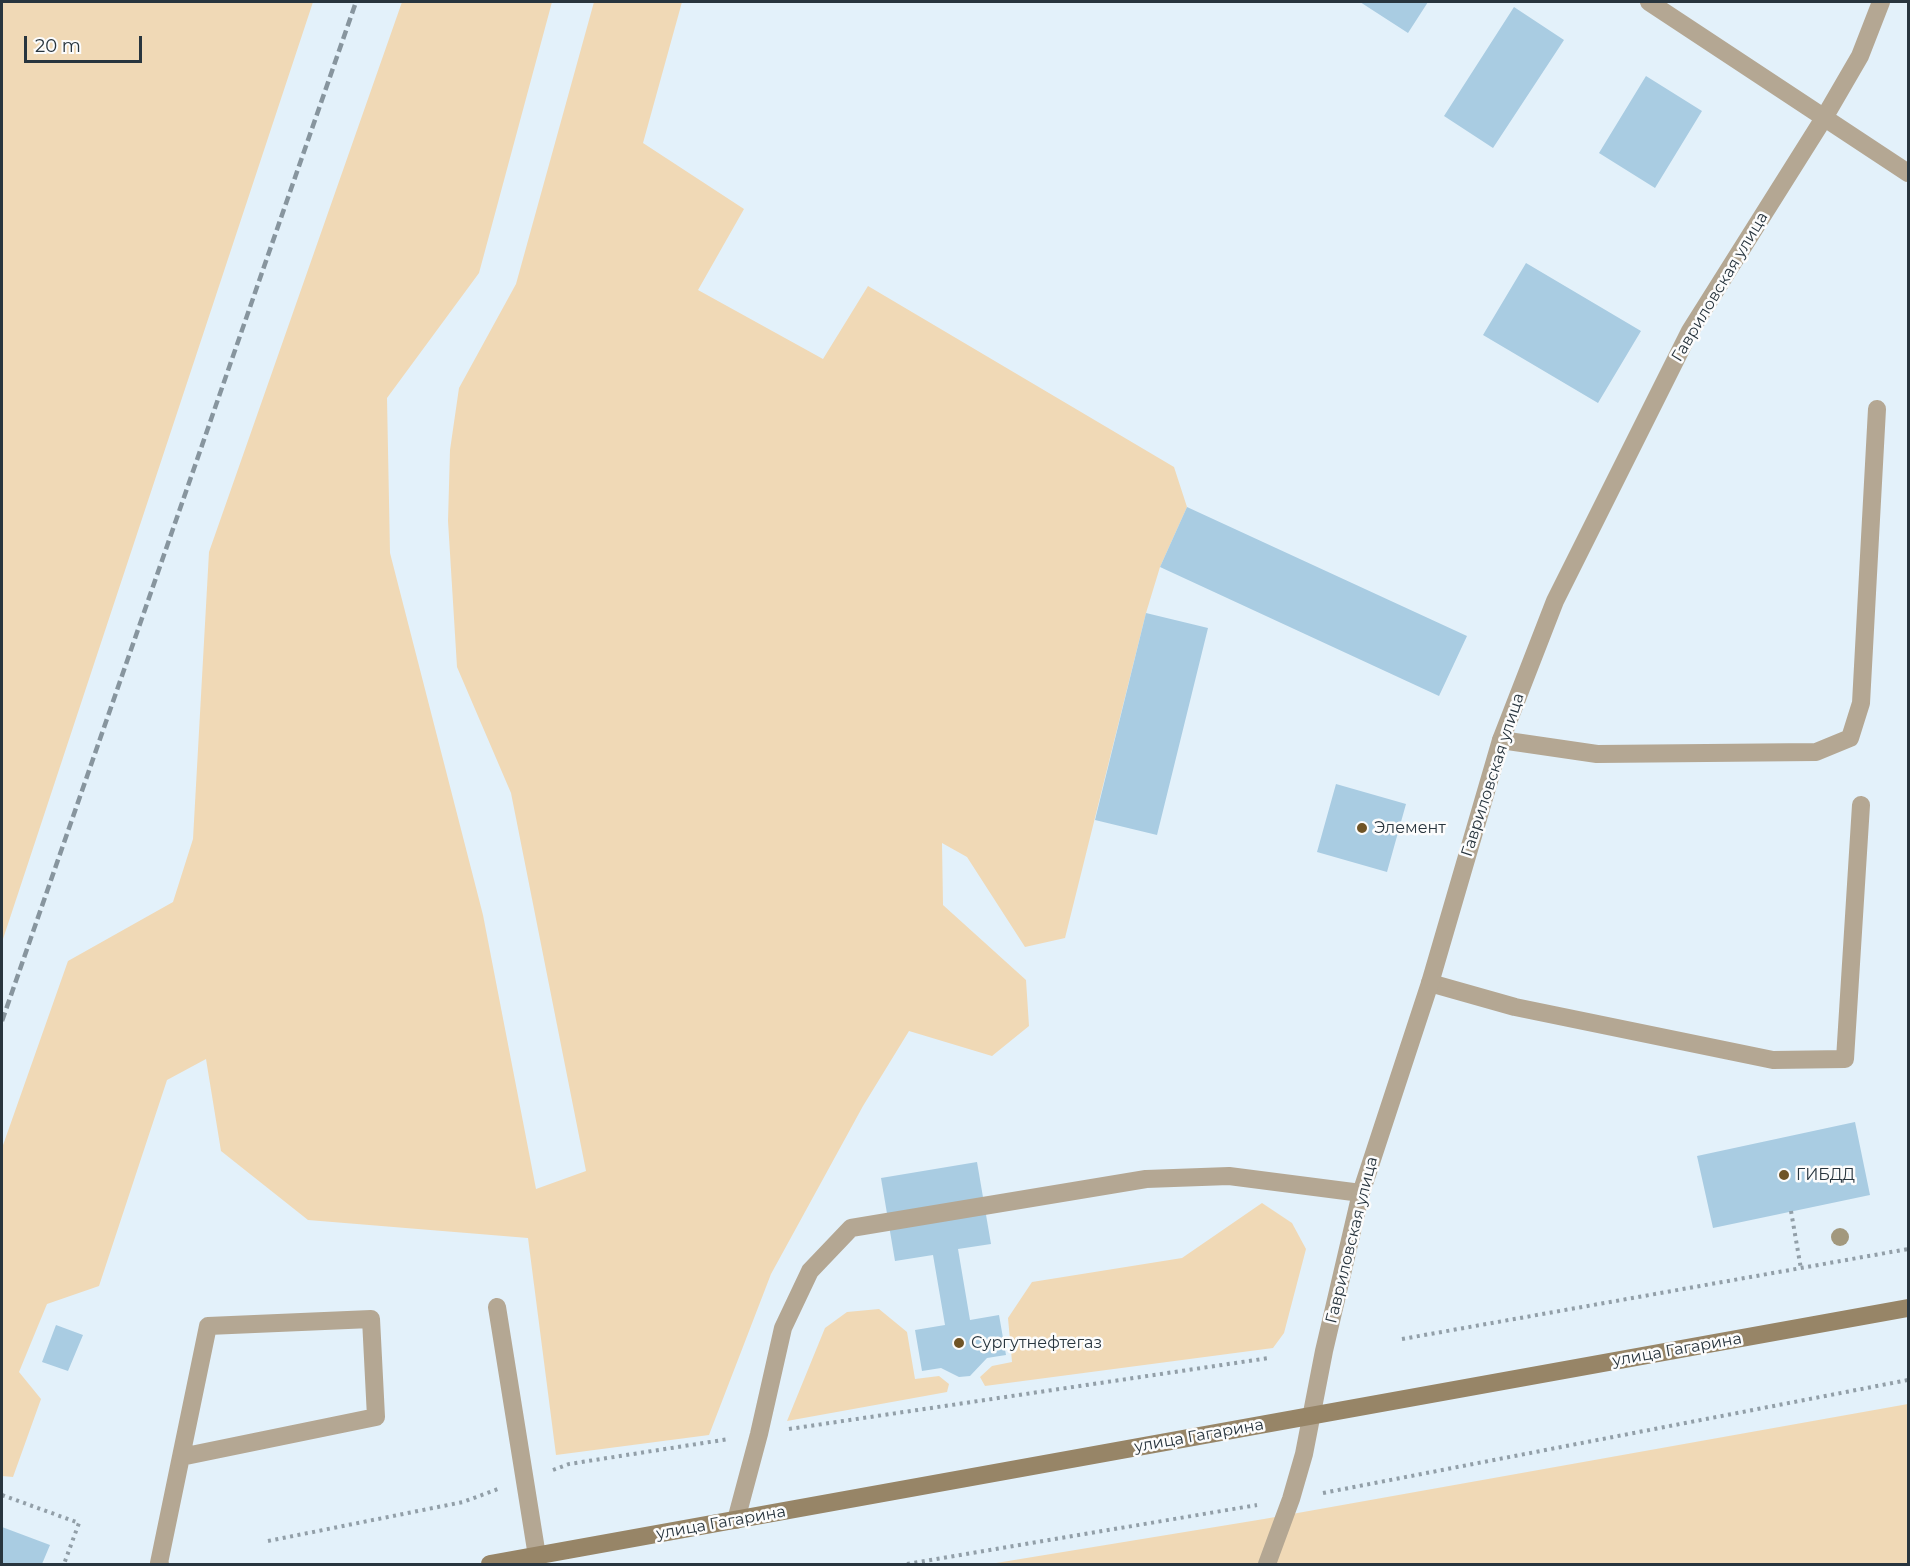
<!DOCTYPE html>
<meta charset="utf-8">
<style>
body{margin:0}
#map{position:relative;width:1910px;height:1566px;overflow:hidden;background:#e3f1fa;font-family:Montserrat,sans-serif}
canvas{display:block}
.frame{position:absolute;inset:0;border:3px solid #28353e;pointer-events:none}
.scale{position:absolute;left:24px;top:36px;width:118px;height:27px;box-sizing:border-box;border:3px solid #28353e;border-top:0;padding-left:8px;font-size:18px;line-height:21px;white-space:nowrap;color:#28353e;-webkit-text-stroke:4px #fcfcfc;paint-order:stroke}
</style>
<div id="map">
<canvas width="1910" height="1566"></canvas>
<div class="frame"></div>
<div class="scale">20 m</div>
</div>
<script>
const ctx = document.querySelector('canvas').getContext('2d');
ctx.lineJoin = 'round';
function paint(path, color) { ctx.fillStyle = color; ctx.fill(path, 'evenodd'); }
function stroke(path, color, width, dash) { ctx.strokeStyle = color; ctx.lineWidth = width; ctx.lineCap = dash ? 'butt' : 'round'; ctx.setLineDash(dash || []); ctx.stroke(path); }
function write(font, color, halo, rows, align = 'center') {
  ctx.font = font + ' Montserrat,sans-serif'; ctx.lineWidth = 5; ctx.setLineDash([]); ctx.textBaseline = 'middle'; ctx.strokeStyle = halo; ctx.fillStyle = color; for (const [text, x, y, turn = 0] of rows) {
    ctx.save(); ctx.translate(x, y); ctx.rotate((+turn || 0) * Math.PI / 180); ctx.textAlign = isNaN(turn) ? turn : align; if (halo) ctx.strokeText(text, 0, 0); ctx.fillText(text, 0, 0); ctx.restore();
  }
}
const green = new Path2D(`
 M2 2H313L2 942Z
 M402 2H552L479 273 387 398 390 553 483 915 536 1189 586 1171 511 793 457 667 448 521 450 450 459 388 516 284 594 2H682L643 143 744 209 698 290 823 359 868 286 1174 467 1187 507 1160 567 1146 613 1065 938 1025 947 967 857 942 843 943 905 1026 980 1029 1026 992 1056 909 1031 863 1106 771 1274 709 1435 556 1455 528 1238 308 1220 221 1151 206 1059 167 1080 99 1286 47 1304 19 1372 41 1399 13 1477 2 1476V1148L68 961 173 902 193 839 209 552Z
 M1262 1203 1292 1223 1306 1249 1284 1333 1273 1348 985 1386 980 1377 992 1366 1012 1362 1008 1318 1032 1282 1182 1258Z
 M879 1309 907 1332 915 1379 939 1376 949 1384 947 1392 787 1421 825 1328 847 1312Z
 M1908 1404V1564H990L1264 1519Z`);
const building = new Path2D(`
 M1360 2H1428L1408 33Z
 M1514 7 1564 40 1493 148 1444 116Z
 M1646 76 1702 111 1655 188 1599 153Z
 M1526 263 1641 331 1598 403 1483 335Z
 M1187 507 1467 636 1439 696 1160 567Z
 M1146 613 1208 628 1157 835 1095 820Z
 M1336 784 1406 804 1387 872 1317 852Z
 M1855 1122 1870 1195 1713 1228 1697 1156Z
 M977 1162 991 1244 958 1249 970 1320 999 1315 1006 1355 987 1358 970 1376 959 1377 941 1368 922 1371 915 1330 945 1325 933 1255 895 1261 881 1178Z
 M56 1325 83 1335 68 1371 42 1362Z
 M2 1527 50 1545 42 1564H2Z`);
const path = new Path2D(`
 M1791 1211 1801 1269
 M1402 1339 1908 1249
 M789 1429 1269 1358
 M553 1470 569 1464 729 1439
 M1323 1493 1908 1380
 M2 1495 79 1523 64 1564
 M268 1541 463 1502 498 1489
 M907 1564 1257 1505`);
const lane = new Path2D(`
 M1501 740 1597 754 1816 752 1850 738 1861 703 1877 409
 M1430 983 1515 1007 1773 1060 1845 1059 1861 805
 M497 1307 537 1556
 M736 1520 759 1434 783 1328 810 1271 851 1228 1146 1179 1229 1176 1361 1193
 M160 1564 159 1563 208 1326 371 1319 376 1417 181 1457`);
const street = new Path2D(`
 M1649 2 1908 173
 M1267 1564 1291 1499 1304 1454 1324 1351 1361 1193 1430 983 1501 740 1555 601 1690 331 1824 118 1860 56 1881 2`);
const secondary = new Path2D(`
 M490 1564 1908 1308`);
const rail = new Path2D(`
 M2 1021 356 2`);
const trees = [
 [1840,1237]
];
const markers = [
 [1362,828,6,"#6f5426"],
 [1784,1175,6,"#6f5426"],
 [959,1343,6,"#6f5426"]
];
const streetNames = [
 ["Гавриловская улица",1720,287,-59],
 ["Гавриловская улица",1493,775,-72],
 ["Гавриловская улица",1352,1240,-76],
 ["улица Гагарина",1677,1350,-10],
 ["улица Гагарина",1199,1436,-10],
 ["улица Гагарина",721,1523,-10]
];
const poiNames = [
 ["Элемент",1374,828],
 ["ГИБДД",1796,1175],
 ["Сургутнефтегаз",971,1343]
];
paint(green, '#f0d9b6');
paint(building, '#a9cce2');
stroke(path, '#929fa8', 4, [3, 4.5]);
stroke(lane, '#b4a793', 18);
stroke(street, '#b4a793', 18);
stroke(secondary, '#978567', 18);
stroke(rail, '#87959e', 4.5, [9, 4.5]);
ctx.fillStyle = '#a2987d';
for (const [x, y] of trees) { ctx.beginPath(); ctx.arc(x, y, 9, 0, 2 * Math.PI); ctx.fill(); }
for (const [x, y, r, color] of markers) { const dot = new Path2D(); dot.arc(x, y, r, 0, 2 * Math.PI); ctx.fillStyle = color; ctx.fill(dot); stroke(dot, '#fcfcfc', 2); }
write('16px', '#28353e', '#fcfcfc', streetNames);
write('16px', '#28353e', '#fcfcfc', poiNames, 'left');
</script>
